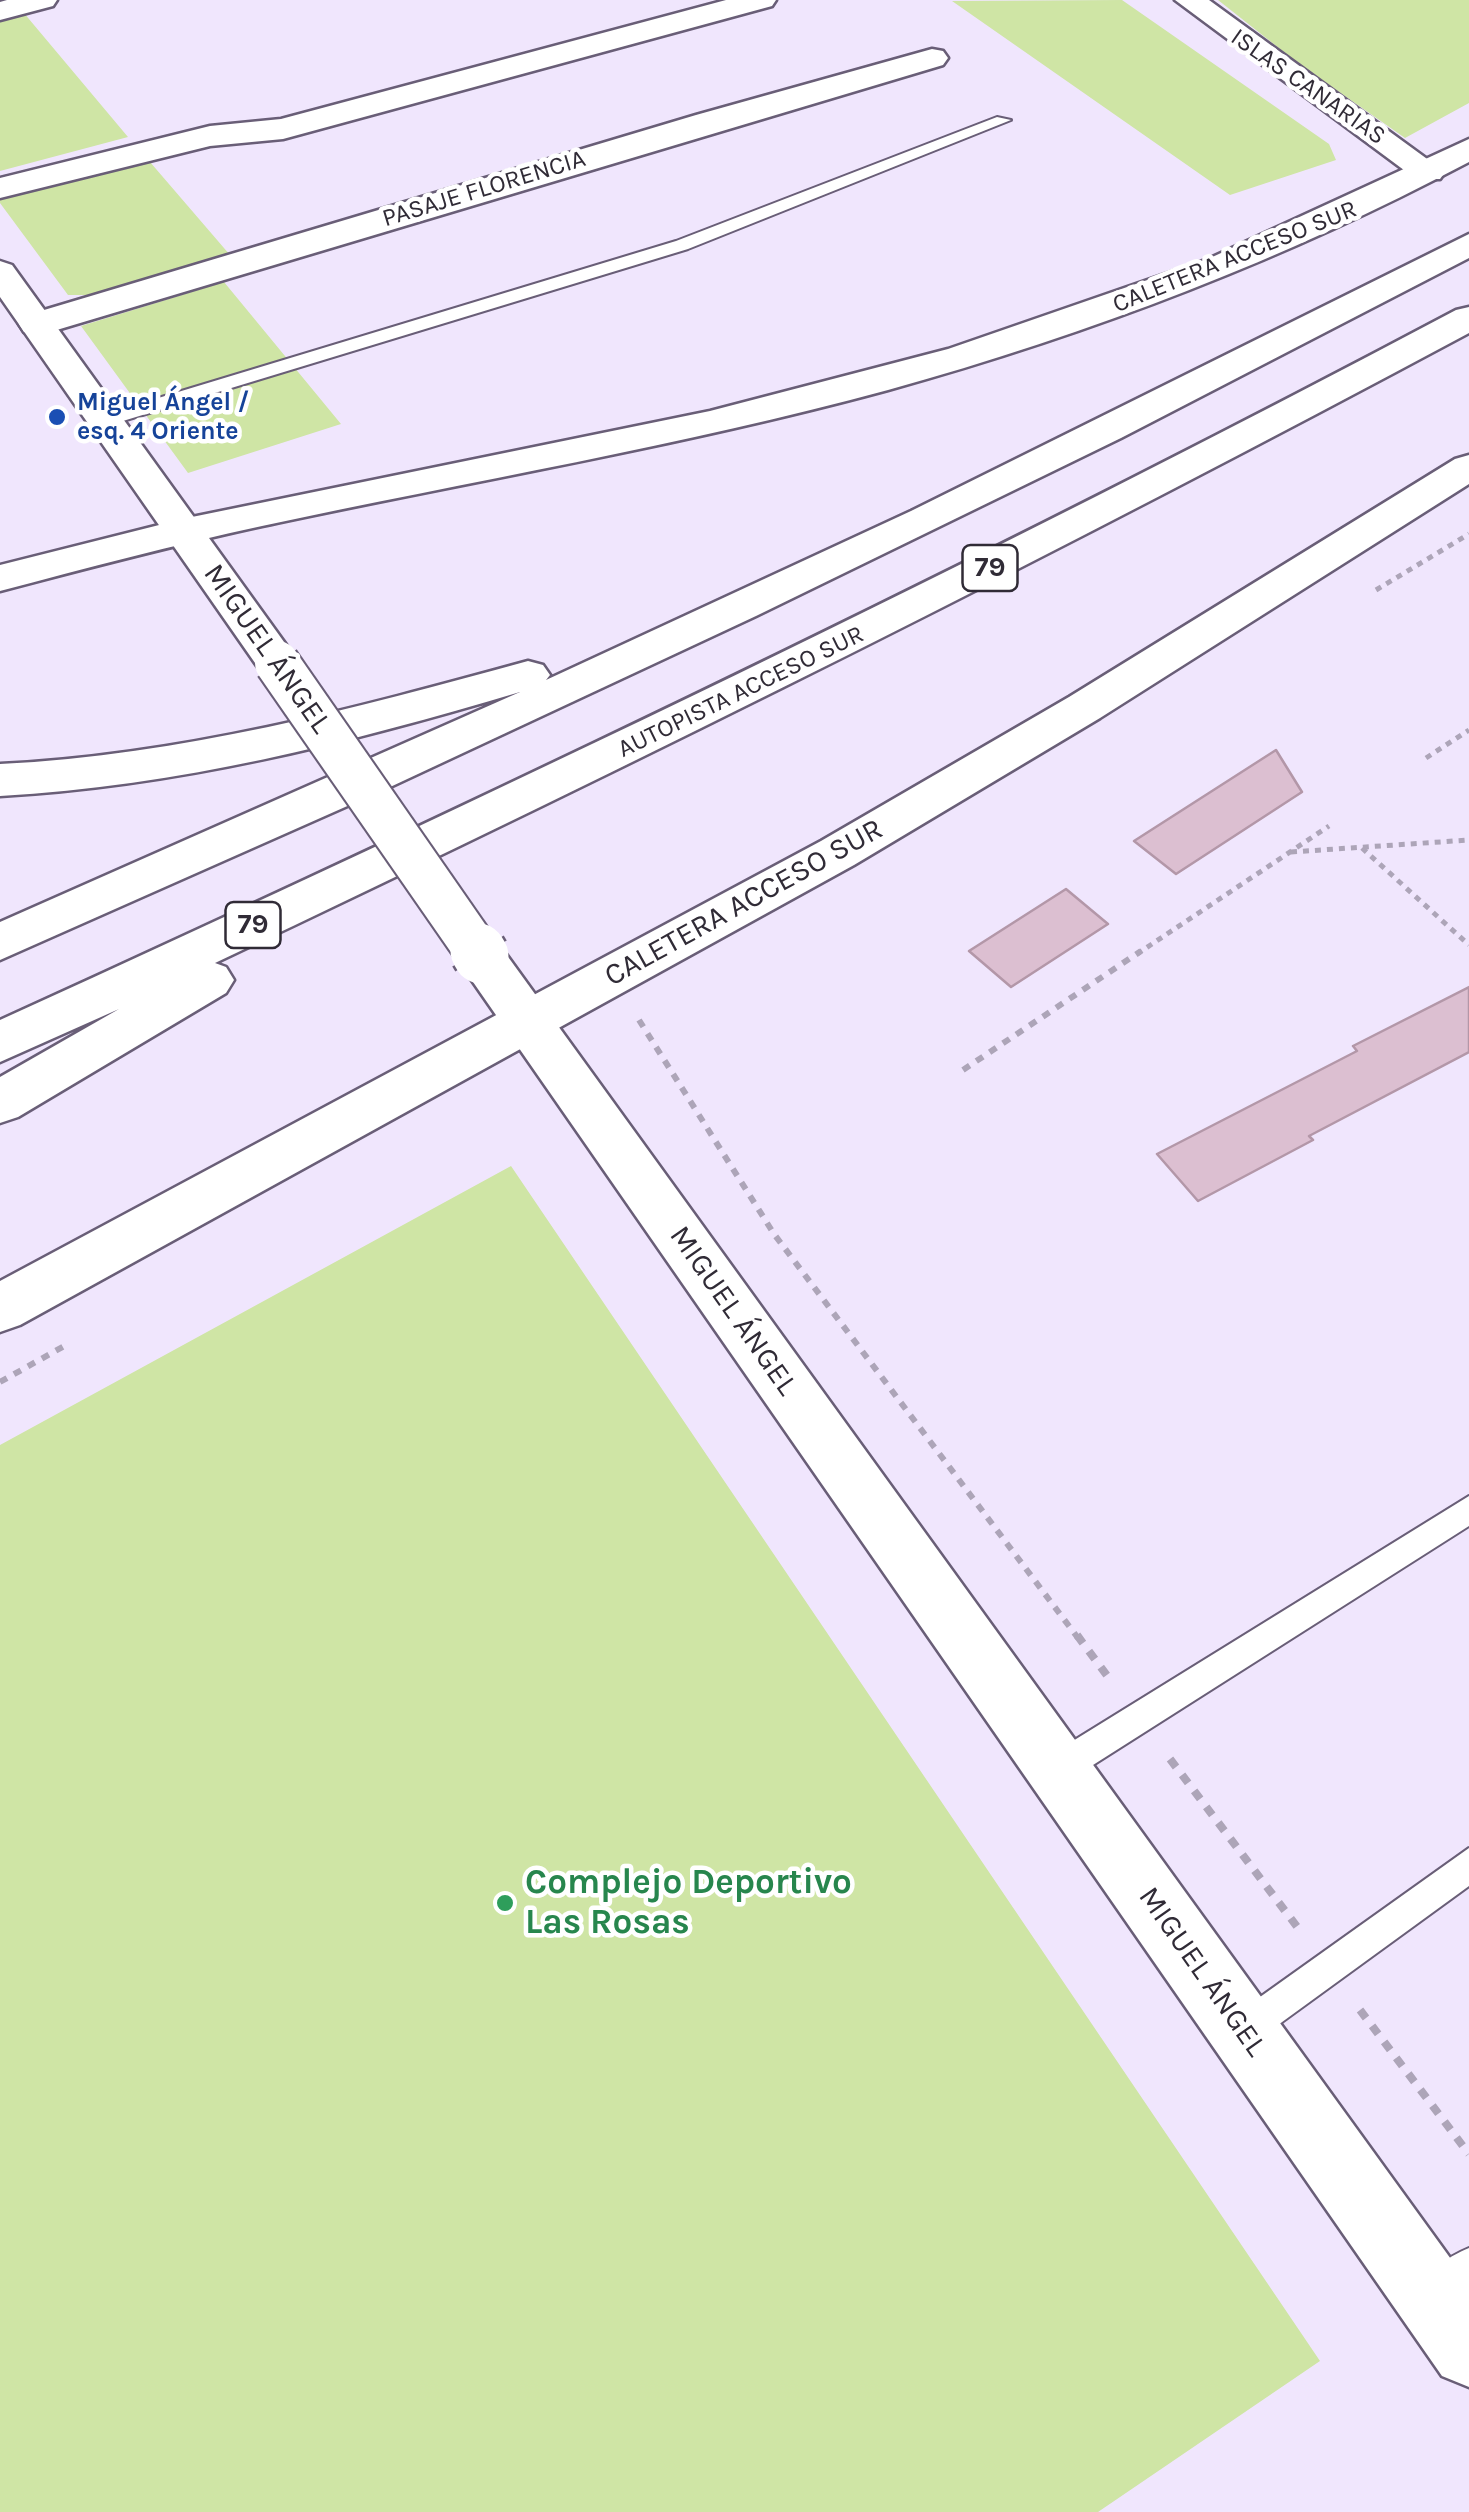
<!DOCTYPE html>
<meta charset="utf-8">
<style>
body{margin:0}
canvas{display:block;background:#f0e6fd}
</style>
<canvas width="1469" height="2512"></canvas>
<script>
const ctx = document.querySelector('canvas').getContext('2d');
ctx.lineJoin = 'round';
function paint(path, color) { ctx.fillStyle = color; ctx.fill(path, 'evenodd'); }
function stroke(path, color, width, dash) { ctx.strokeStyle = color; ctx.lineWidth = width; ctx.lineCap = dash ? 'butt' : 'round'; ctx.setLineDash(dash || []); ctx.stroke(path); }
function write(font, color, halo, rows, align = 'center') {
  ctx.font = font + ' Karla,sans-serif'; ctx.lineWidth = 9; ctx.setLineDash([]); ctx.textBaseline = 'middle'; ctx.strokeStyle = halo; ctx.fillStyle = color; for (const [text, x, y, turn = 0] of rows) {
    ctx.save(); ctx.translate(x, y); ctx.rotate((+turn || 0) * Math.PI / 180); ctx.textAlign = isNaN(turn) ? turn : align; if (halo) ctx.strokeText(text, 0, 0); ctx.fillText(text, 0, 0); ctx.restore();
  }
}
const green = new Path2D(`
 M0 0H13L128 137 0 171Z
 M1122 0 1329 144 1336 160 1230 195 952 1Z
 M1218 0H1469V103L1405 138 1299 64Z
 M144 155 230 255 96 295H68L0 203V195Z
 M224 282 341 424 188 473 81 326Z
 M511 1166 1320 2361 1098 2512H0V1445Z`);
const building = new Path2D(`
 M1276 750 1302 792 1176 874 1134 841Z
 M1066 889 1108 924 1011 987 969 951Z
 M1469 987V1052L1309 1136 1313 1140 1198 1201 1157 1154 1357 1051 1353 1046Z`);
const pathFar2 = new Path2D(`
 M1376 590 1469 534
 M1426 758 1469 730
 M1362 848 1469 945
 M1291 852 1469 840
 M1137 954 1329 826`);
const pathFar1 = new Path2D(`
 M639 1020 774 1234 1078 1638
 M963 1070 1141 951
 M0 1382 66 1345`);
const path = new Path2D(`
 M1077 1635 1108 1677
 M1170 1759 1298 1928
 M1360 2010 1469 2154`);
const service = new Path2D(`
 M997 117 1011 120 688 249 113 424 106 426 96 420 99 416 676 241Z
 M1469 1496V1526L1071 1779 1059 1784 1047 1779 1043 1768 1047 1757Z
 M1469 1848V1886L1256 2041 1244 2047 1232 2041 1226 2029 1232 2017Z
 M1469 2248V2291L1431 2316 1418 2310 1412 2297C1421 2275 1447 2257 1469 2248Z`);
const minor = new Path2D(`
 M7 0H57L53 6 0 20V2Z
 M726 0H776L772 6 283 139 210 146 0 198V178L210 126 281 119Z
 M1175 0H1209L1445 172 1440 179H1416Z
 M932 49 943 51 948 58 943 65 50 332 37 335 24 332 19 324 24 316 696 115Z`);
const tertiary = new Path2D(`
 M0 261 12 265 292 653 299 663 292 673 277 677 262 673 0 297Z
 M481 938 498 943 1469 2284V2387L1442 2376 464 969 456 956 464 943Z`);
const secondary = new Path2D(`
 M1469 139V162C1284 260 1090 334 888 390 682 446 471 481 262 526 174 545 87 568 0 591V565L187 518 710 411 948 349 1208 259Z
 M1469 455V484L1100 718 854 865 20 1325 0 1332V1281L821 841 1069 697 1455 459Z`);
const motorway = new Path2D(`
 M1469 234V258L1121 438 756 616 388 788 0 960V922L520 692C349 743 179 786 0 796V764C183 755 353 709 528 661L543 665 550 675 546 680 911 511Z
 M1469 307V333C1057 554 638 763 215 963L226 967 234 980 226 993 18 1117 0 1123V1077L119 1009 0 1062V1020C492 796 979 563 1456 310Z`);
const tertiaryBridgeFar1 = new Path2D(`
 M277 663 479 954`);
const tertiaryBridge = new Path2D(`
 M478 951 481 956`);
const markers = [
 [57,417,10,"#1a4fb4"],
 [505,1903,10,"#2e9e5b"]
];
const farStreetnames = [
 ["ISLAS CANARIAS",1308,87,35],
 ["PASAJE FLORENCIA",484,189,-17],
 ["CALETERA ACCESO SUR",1235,257,-22],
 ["AUTOPISTA ACCESO SUR",741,692,-26]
];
const farTransitnames = [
 ["Miguel Ángel /",77,403],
 ["esq. 4 Oriente",77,432]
];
const shields = [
 [990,568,55],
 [253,925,55]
];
const shieldNames = [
 ["79",990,568],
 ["79",253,925]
];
const streetNames = [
 ["MIGUEL ÁNGEL",267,649,55],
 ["CALETERA ACCESO SUR",744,903,-29],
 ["MIGUEL ÁNGEL",733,1311,55],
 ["MIGUEL ÁNGEL",1202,1972,55]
];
const nearLeisurenames = [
 ["Complejo Deportivo",525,1883],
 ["Las Rosas",525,1923]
];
paint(green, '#cfe5a5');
paint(building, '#dcbfd1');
stroke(building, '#b397a8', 2.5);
stroke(service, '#695e77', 4);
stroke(minor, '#695e77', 5);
stroke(tertiary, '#695e77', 5);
stroke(secondary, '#695e77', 5);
stroke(motorway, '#695e77', 5);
stroke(pathFar2, '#ada5b8', 5, [6, 6]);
stroke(pathFar1, '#ada5b8', 6, [8, 8]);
stroke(path, '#ada5b8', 8, [10, 10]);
paint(service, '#fff');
paint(minor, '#fff');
paint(tertiary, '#fff');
paint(secondary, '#fff');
paint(motorway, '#fff');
stroke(tertiaryBridgeFar1, '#695e77', 48, []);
stroke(tertiaryBridge, '#695e77', 60, []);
stroke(tertiaryBridgeFar1, '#fff', 44);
stroke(tertiaryBridge, '#fff', 55);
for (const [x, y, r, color] of markers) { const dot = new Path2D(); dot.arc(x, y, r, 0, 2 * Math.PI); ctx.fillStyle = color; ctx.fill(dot); stroke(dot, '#fff', 4); }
write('25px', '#302b36', '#fff', farStreetnames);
write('bold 25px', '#164399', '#fff', farTransitnames, 'left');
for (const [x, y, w] of shields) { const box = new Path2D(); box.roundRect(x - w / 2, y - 23, w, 46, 8); ctx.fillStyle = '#fff'; ctx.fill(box); stroke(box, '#302b36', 2.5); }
write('bold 28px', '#302b36', null, shieldNames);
write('30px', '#302b36', '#fff', streetNames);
write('bold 35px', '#27864d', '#fff', nearLeisurenames, 'left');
</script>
